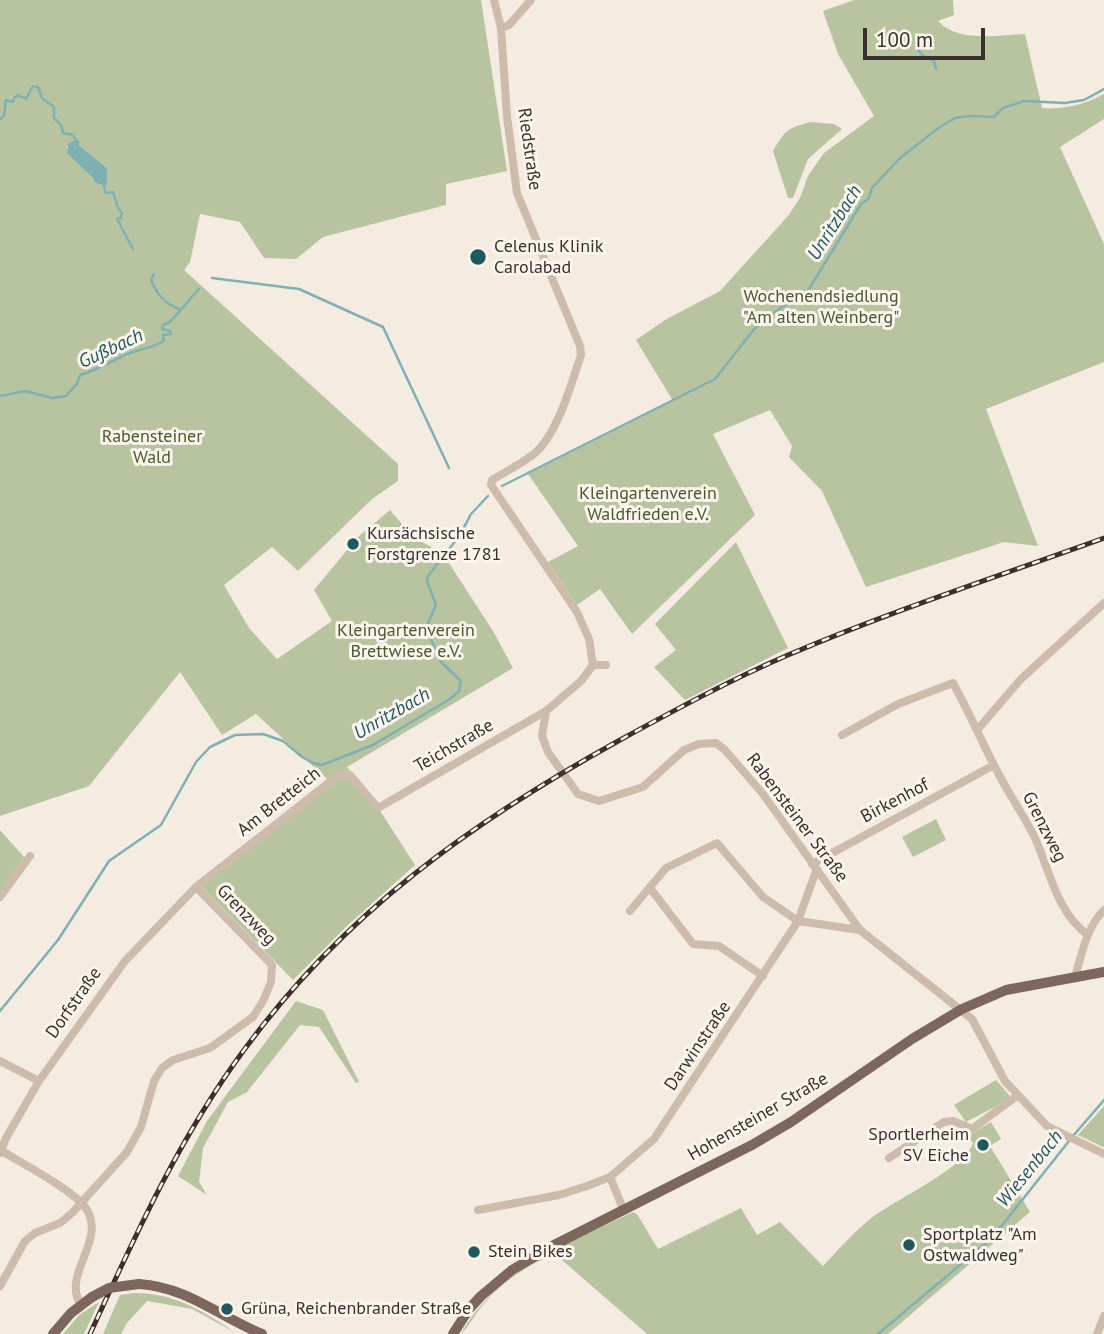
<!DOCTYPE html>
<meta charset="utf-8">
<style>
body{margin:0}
#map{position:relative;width:1104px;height:1334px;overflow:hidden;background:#f4ebe1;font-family:"PT Sans",sans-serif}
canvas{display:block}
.scale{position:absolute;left:863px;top:28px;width:122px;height:32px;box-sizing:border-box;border:4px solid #3b302b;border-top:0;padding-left:9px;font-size:21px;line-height:24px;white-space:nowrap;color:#3b302b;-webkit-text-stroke:5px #fbf5ee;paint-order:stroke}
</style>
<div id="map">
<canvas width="1104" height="1334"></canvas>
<div class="scale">100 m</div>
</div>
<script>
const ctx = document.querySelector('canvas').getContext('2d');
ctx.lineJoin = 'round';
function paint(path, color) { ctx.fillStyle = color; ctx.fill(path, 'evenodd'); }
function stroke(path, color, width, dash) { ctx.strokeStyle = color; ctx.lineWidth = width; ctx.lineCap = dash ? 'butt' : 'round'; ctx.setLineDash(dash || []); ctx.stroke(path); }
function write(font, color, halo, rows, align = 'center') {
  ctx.font = font + ' "PT Sans",sans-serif'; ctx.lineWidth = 6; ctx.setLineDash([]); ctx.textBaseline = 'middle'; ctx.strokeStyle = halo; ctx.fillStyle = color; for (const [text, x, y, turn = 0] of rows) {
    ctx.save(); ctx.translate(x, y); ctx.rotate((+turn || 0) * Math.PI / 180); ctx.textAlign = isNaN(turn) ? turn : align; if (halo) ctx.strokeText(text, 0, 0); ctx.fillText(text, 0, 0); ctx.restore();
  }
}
const green = new Path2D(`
 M0 0H481L507 171 446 184V205L323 237 296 259 264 258 240 222 200 214 190 262 184 270 398 464V481L372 499 298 571 272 547 224 585 249 628 277 659 332 621 314 590 358 537 390 510 412 536 443 554 493 631 513 668 347 767 375 803 415 865 348 925 293 980 198 883 327 779 256 714 222 735 180 672 89 786 0 816ZM76 139 80 141 79 145 107 168V185L104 186 94 182V179L66 147Z
 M854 0H953L954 15 938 21C958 43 999 35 1025 34L1042 108C1063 110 1086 104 1104 94V119L1060 147 1104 244V362L986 409 1038 546 1004 542 866 587 822 491 789 457 792 446 770 410 713 434 755 515 632 634 600 589 577 605 548 562 578 546 528 474 673 401 636 340 665 320 720 291 788 216 800 198 808 176 824 153 874 116 838 54 823 11Z
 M810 122 834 124 842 129 808 159 793 198H788L773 151C784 131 788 128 810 122Z
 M736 542 788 648 685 700 654 667 676 650 655 624Z
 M936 819 946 840 913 857 902 837Z
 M0 830 24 857 0 892Z
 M296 1001 323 1010 359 1082 356 1083 319 1027 300 1025 247 1092 228 1102 203 1148 199 1182 207 1195 178 1176 207 1121Z
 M996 1080 1010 1096 1008 1100 966 1122 954 1105Z
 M1104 1106V1147H1103L1078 1135Z
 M991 1122 1001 1139 990 1146 1030 1212 888 1334H647L555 1254C531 1263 504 1281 487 1300 477 1310 470 1326 461 1334 497 1269 569 1243 633 1212L637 1214 658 1249 741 1208 757 1235 780 1222 823 1266C838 1250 853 1233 869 1220 892 1201 964 1169 973 1143L968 1136Z
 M134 1293C176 1293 204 1312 238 1334L192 1309 147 1301 127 1323 121 1334H103L120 1295Z
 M99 1302 84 1334H63L79 1315Z`);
const water = new Path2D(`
 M76 139 80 141 79 145 107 168V185L104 186 94 182V179L67 153 68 144Z`);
const stream = new Path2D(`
 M917 48 923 56 934 61 936 69
 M0 119 4 116 6 100 13 102 14 98 18 95 26 99 33 86 38 87 42 98 54 107V118L61 125 63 133 73 135 75 139
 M104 186 106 193 113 192 118 208 122 213 121 218 117 219 133 249
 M154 274 151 280C157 294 164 303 179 309
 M212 278 299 289 383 327 449 468
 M0 396 25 391 53 398 66 396 77 384 80 375C95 371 108 363 121 357 135 349 151 349 164 341L163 335 171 334 170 331 162 329 163 325 170 322 199 289
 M502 486 715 379 755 328 782 307 802 297 809 289 861 204 869 198 872 188 899 159 937 129 955 118 969 116 994 117 1003 108 1024 101 1065 103 1084 100 1104 89
 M0 1011 58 940 109 861 161 825 196 762 210 747 235 735 263 734 283 741 302 757 313 763 322 765 373 745 450 699 459 691 461 681 441 662 426 628 436 605 427 581 428 576 460 535 471 514 488 496
 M1073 1136 1104 1100
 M878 1334 992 1238 1069 1141`);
const minor = new Path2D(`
 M501 28 509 25 531 0
 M593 665H606
 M546 711 542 736 548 752 578 794 599 801 643 787 684 750 699 744 716 743 725 750 763 794 860 930 972 1019 1005 1081 1047 1126 1104 1154
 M978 729 1021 679 1104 603
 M842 735 898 704 953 683C968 710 980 738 994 765 1006 790 1022 812 1034 836 1050 870 1056 912 1088 935
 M812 864 994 765
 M650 888 693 944 719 946 763 976
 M0 897 30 856
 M630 911 666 868 717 843 763 897 798 921 860 930
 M1075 977C1082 954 1086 928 1104 910
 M0 1061 39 1081
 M2 1151C21 1163 77 1192 87 1210 106 1242 61 1274 81 1305
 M0 1153 6 1138 39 1081 125 961 196 887 339 775H350L378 808 546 711 581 681 593 665 589 639 577 612 491 485 492 480C505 472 521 464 534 454 558 434 571 384 581 355L580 346 517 193 507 116 501 28 494 0
 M889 1158 944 1122 953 1121 972 1129 1017 1096
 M610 1177 624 1211
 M478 1210 559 1195 587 1186 610 1177 654 1139 798 921 816 871
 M0 1286 25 1241 35 1233 60 1223 72 1213 127 1152 141 1127 154 1081 162 1068 173 1060 210 1048 253 1017 263 1001 271 982 272 965 196 887
 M1097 1334 1104 1316`);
const major = new Path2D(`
 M139 1284C187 1287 220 1317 262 1334
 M53 1334 71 1313 92 1297
 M453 1334 469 1309 481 1296 512 1270 554 1245 752 1145 791 1122 912 1039 962 1009 1006 990 1104 972`);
const rail = new Path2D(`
 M90 1334C135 1236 179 1138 244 1050 345 912 472 822 620 740 675 710 730 680 788 655 891 611 999 576 1104 538`);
const majorBridge = new Path2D(`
 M92 1297 109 1288 139 1284`);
const markers = [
 [478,257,9,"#1f5a5e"],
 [353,544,7,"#1f5a5e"],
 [983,1145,7,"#1f5a5e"],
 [909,1245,7,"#1f5a5e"],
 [474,1252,7,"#1f5a5e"],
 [227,1309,7,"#1f5a5e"]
];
const streetNames = [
 ["Riedstraße",529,149,82],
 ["Teichstraße",454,746,-30],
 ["Birkenhof",895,801,-28],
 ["Am Bretteich",279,802,-38],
 ["Rabensteiner Straße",797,818,53],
 ["Grenzweg",1044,827,63],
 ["Grenzweg",246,915,46],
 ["Dorfstraße",74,1003,-55],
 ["Darwinstraße",698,1046,-56],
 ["Hohensteiner Straße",758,1117,-30]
];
const poiNames = [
 ["Celenus Klinik",494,247],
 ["Carolabad",494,268],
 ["Kursächsische",367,534],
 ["Forstgrenze 1781",367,555],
 ["Sportlerheim",969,1135,"right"],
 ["SV Eiche",969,1156,"right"],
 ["Sportplatz \"Am",923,1235],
 ["Ostwaldweg\"",923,1256],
 ["Stein Bikes",488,1252],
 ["Grüna, Reichenbrander Straße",241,1309]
];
const parkNames = [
 ["Wochenendsiedlung",821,297],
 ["\"Am alten Weinberg\"",821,318],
 ["Rabensteiner",152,437],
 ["Wald",152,458],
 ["Kleingartenverein",648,494],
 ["Waldfrieden e.V.",648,515],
 ["Kleingartenverein",406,631],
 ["Brettwiese e.V.",406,652]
];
const waterNames = [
 ["Unritzbach",835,223,-58],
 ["Gußbach",111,349,-25],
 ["Unritzbach",392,714,-30],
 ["Wiesenbach",1030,1169,-51]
];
paint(green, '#b8c4a0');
paint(water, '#7fb0b2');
stroke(stream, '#7fb0b2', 2.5);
stroke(minor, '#cdbbac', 8);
stroke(major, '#7d675c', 10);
stroke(rail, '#3b302b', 5);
stroke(rail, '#fbf5ee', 2.5, [8]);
stroke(majorBridge, '#7d675c', 10);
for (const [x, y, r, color] of markers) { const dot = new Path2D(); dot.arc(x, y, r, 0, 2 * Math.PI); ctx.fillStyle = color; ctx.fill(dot); stroke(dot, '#fbf5ee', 2.5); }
write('18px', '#3b302b', '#fbf5ee', streetNames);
write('18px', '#3b302b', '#fbf5ee', poiNames, 'left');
write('18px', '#4a5a2e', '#fbf5ee', parkNames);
write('italic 19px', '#1f5a5e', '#fbf5ee', waterNames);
</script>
